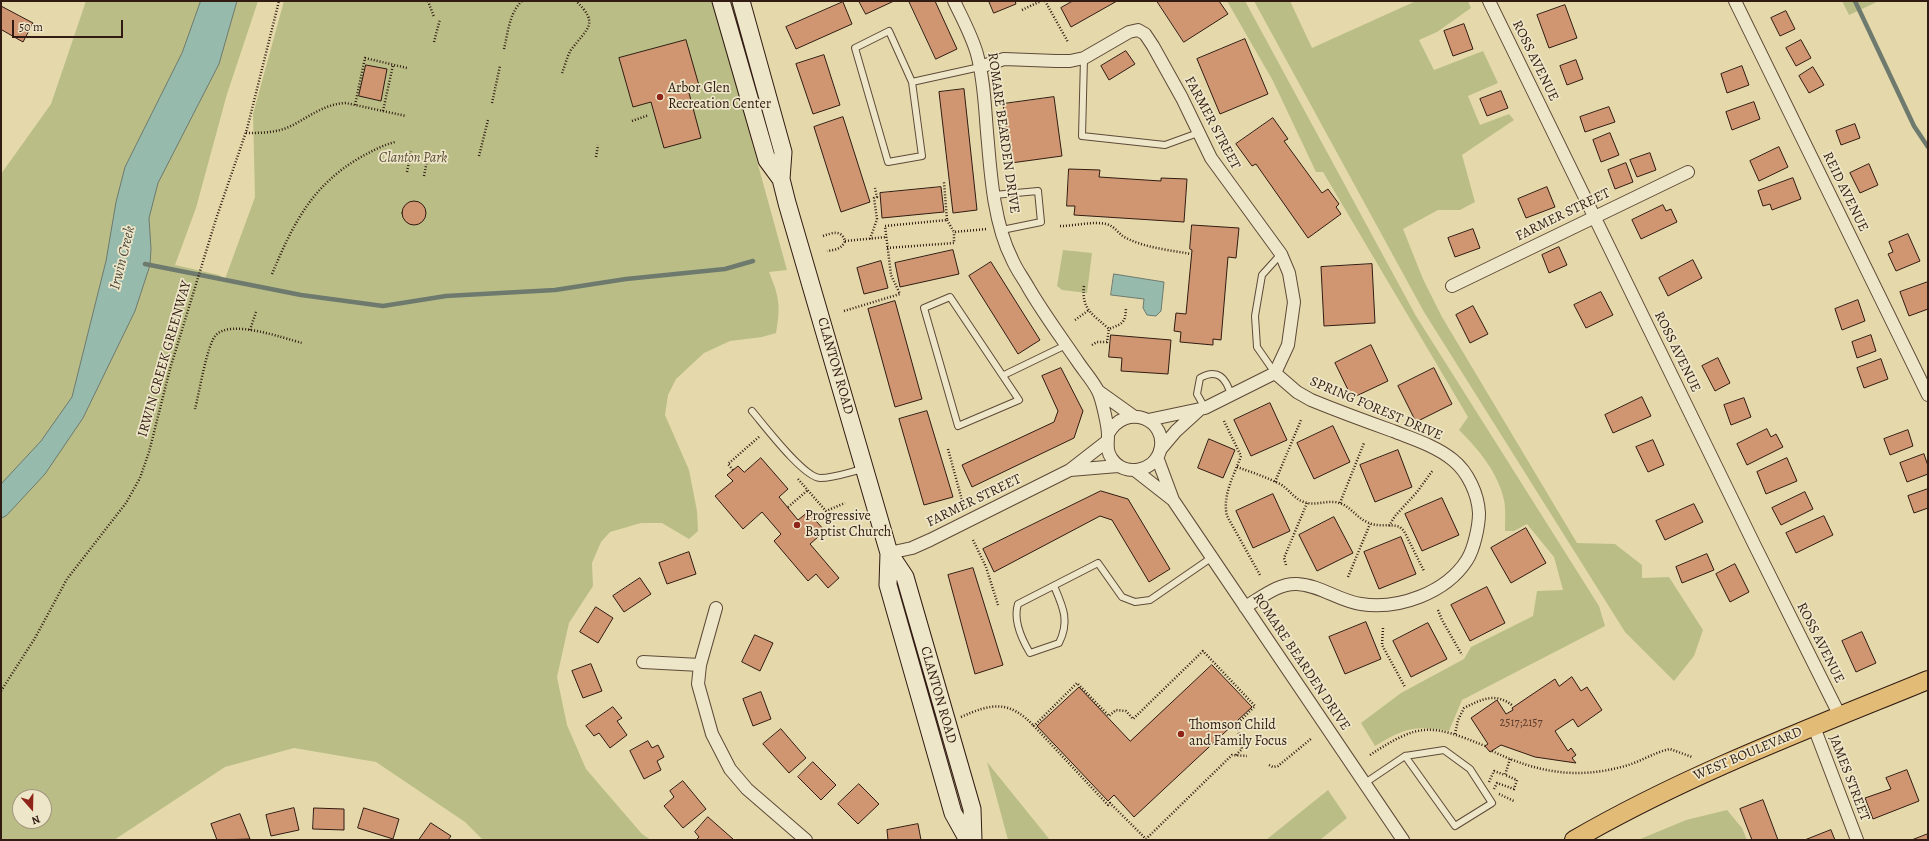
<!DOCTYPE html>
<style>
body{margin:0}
#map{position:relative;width:1929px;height:841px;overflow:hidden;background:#e5d9ab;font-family:Alegreya,serif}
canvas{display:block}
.frame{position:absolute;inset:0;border:2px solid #311b12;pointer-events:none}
.north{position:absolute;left:12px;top:789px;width:40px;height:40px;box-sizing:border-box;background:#eee6c8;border:1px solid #a2957f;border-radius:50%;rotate:160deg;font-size:11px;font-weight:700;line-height:16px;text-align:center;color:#311b12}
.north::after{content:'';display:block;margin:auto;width:14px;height:18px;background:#8f2418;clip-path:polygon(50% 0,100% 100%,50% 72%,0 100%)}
.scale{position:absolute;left:12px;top:20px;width:111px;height:18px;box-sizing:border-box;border:2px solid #311b12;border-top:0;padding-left:5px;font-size:12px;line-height:14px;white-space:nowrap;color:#311b12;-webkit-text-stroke:3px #eee6c8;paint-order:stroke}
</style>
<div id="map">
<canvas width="1929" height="841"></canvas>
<div class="frame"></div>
<div class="north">N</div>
<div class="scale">50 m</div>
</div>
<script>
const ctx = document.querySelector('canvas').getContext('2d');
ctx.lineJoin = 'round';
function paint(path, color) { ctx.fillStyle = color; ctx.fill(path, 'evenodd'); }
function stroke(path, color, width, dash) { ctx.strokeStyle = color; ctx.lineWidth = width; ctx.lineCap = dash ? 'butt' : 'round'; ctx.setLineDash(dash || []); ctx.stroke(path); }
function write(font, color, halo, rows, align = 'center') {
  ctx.font = font + ' Alegreya,serif'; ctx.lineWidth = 3.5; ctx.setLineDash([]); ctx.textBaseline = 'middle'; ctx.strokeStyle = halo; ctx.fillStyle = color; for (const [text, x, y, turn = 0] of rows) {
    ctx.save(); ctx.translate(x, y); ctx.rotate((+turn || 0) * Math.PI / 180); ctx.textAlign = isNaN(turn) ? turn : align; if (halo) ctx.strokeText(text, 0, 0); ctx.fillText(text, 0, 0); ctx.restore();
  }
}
const green = new Path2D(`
 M86 1H258L227 94 196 208 175 265 219 275 225 279 255 197 253 114 284 1H713L787 270 769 272C779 296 781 306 776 333L762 337 730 341 704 353 676 379 668 395 665 415 689 470 697 511 698 531 689 539 662 523H641L610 532 601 542 592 563 593 586 569 623 557 677 567 725 586 769 642 834 651 840H483L465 822 376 762 294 748 225 767 114 840H1V174L51 104ZM20 797H44V821H20Z
 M1227 1H1245L1416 316 1599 606 1605 626 1462 700 1449 731C1415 725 1404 728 1375 746L1361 723 1401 693 1464 659 1471 647 1533 616 1537 591 1563 590 1554 557 1527 524 1514 531H1505C1505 521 1506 509 1504 500 1498 472 1478 449 1459 430L1468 417 1323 172H1316L1273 81Z
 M1254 1H1290L1312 48 1416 1H1468L1471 8 1437 32 1419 40 1434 70 1483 51 1498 83 1468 96 1480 125 1509 114 1514 120 1462 155 1475 202 1460 210H1438L1403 229 1423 279 1442 317 1577 543 1615 544 1642 565V578L1669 577 1703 630 1694 656 1674 681 1625 632 1424 312Z
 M1842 1H1879L1849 15Z
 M1063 250 1092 253 1087 293 1062 290 1057 286Z
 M987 762 1050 840H1008Z
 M1328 790 1347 818 1320 840H1266Z
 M1727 810 1742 828 1747 840H1638L1686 820Z`);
const water = new Path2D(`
 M201 1H237L219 64 158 183 149 218 151 249 150 265 135 311 83 418 45 474 6 516 1 518V484L41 441 72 397 106 261 116 202 125 167 182 53Z
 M1114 274 1164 282 1161 311 1156 316 1147 315 1143 308 1144 299 1111 295Z`);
const stream = new Path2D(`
 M1855 1 1914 126 1928 147
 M145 264 301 295 383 306 446 296 555 290 626 279 725 269 753 261`);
const building = new Path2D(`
 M859 1H894L866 14Z
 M909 1H935L957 49 936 59Z
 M989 1H1015L1016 4 994 13Z
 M1073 1H1117L1071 27 1061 8Z
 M1157 1H1219L1228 14 1184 42Z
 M843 2 852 24 796 49 786 27Z
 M1565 5 1577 38 1549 48 1537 15Z
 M1 6 33 23 23 42 2 30 1 32Z
 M1786 11 1795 29 1780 36 1771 18Z
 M1464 24 1473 49 1453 56 1444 31Z
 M1245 39 1268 94 1220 114 1197 59Z
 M686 40 700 89 689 93 701 138 664 148 651 102 633 107 619 58Z
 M1801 40 1811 58 1796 66 1786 48Z
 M1126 51 1135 64 1109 80 1101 66Z
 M824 55 840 105 813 114 796 64Z
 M1576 60 1583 79 1567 85 1560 66Z
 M366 65 387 69 381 101 359 96Z
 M1742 66 1749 85 1727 93 1721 74Z
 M1813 67 1824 85 1809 93 1799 76Z
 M964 89 977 210 953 213 939 92Z
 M1501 91 1508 108 1487 116 1480 99Z
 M1054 97 1062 156 1011 163 1003 104Z
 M1754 102 1760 119 1732 130 1726 112Z
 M1609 107 1615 122 1585 132 1580 117Z
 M843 117 870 202 841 212 814 127Z
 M1273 118 1288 139 1284 141 1322 193 1328 189 1339 204 1336 207 1341 214 1308 238 1256 164 1252 166 1236 144Z
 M1855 124 1860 138 1841 145 1836 131Z
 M1610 133 1619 155 1601 162 1593 140Z
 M1779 147 1788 167 1759 181 1750 161Z
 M1650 153 1656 170 1637 177 1630 160Z
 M1626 163 1633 182 1615 189 1608 170Z
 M1869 164 1878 185 1860 193 1850 173Z
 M1069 169 1100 170 1099 177 1161 181V178L1187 179 1184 222 1074 215 1075 206H1067Z
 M1793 178 1801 199 1772 210 1770 204 1763 206 1758 191Z
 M941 187 944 212 882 218 880 193Z
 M1547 187 1555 207 1526 218 1518 199Z
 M402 213a12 12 0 1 1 24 0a12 12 0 1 1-24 0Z
 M1663 205 1666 211 1671 209 1677 222 1641 239 1632 220Z
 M1192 225 1239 228 1236 258 1228 257 1221 340 1213 339V345L1180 342 1181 332 1174 331 1176 313 1186 314 1192 250 1190 249Z
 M1473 229 1480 248 1455 257 1448 238Z
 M1908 234 1920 261 1896 271 1888 254 1893 252 1889 242Z
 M1559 247 1567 265 1549 273 1542 255Z
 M953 250 959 274 900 287 895 263Z
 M1693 260 1702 278 1668 296 1659 278Z
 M881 261 888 288 864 294 857 268Z
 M991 262 1040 340 1018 354 969 276Z
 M1372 264 1375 323 1324 326 1321 267Z
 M1928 282V309L1909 316 1900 292Z
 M1601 292 1613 315 1586 328 1574 305Z
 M1858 300 1865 321 1842 330 1835 309Z
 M895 301 922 399 895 407 868 309Z
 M1473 306 1488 334 1470 343 1456 315Z
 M1111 335 1171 340 1168 374 1121 371 1122 358 1109 357Z
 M1871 335 1876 351 1857 358 1852 342Z
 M1371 345 1388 381 1352 398 1335 363Z
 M1718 358 1730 383 1715 391 1702 366Z
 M1881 359 1888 379 1864 388 1857 368Z
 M1061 368 1083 411 1074 438 972 487 962 465 1054 422 1058 411 1042 376Z
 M1434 368 1452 404 1416 422 1398 386Z
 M1642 397 1651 416 1613 433 1605 415Z
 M1744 398 1751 417 1731 425 1724 405Z
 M1270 403 1287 440 1251 456 1234 420Z
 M927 411 953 497 924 505 899 419Z
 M1333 426 1350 462 1314 479 1297 443Z
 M1767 429 1771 437 1776 434 1783 447 1747 465 1737 444Z
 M1908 430 1913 446 1890 455 1884 439Z
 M1209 439 1235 450 1223 478 1198 468Z
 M1653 440 1664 465 1648 472 1636 447Z
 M1398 450 1412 487 1375 502 1360 465Z
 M1924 454 1928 466V474L1907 482 1900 463Z
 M761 458 788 489 779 497 798 520 808 512 825 531 810 544 839 578 828 588 816 574 808 581 774 541 781 534 762 512 743 529 715 496 733 481 727 475 738 466 744 472Z
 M1787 458 1797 481 1766 494 1757 472Z
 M1928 489V508L1914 513 1908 496Z
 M1101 491 1128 499 1170 569 1149 582 1112 520 1100 516 994 572 983 549Z
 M1805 492 1813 509 1781 525 1772 508Z
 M1273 494 1290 531 1253 548 1236 511Z
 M1442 498 1459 535 1422 551 1405 514Z
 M1694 504 1703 522 1665 540 1656 521Z
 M1824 516 1833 535 1796 553 1786 533Z
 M1334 517 1353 553 1317 571 1299 535Z
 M1526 528 1546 563 1511 583 1491 548Z
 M1401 537 1416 574 1379 589 1364 552Z
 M689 552 696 574 667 584 659 563Z
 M1707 554 1714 570 1682 583 1676 567Z
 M1735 564 1749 592 1730 602 1716 574Z
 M973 568 1003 665 975 674 948 575Z
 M640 578 651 594 624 612 613 596Z
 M1487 587 1505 623 1470 641 1451 605Z
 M596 607 613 618 598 643 580 632Z
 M1366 622 1381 659 1345 674 1329 637Z
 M1428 623 1447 659 1411 677 1393 641Z
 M1862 632 1876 663 1856 672 1842 641Z
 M755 635 773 643 760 671 742 662Z
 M591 664 602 691 583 698 572 671Z
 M1212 665 1252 707 1134 817 1114 795 1108 801 1037 726 1079 687 1130 741Z
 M1572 677 1581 691 1587 687 1602 710 1578 727 1573 719 1555 731 1568 751 1571 748 1576 755 1572 758 1576 763 1535 757 1501 745 1490 752 1485 746 1488 744 1471 718 1497 700 1506 714 1513 710 1512 708 1555 679 1559 686Z
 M761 692 771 719 753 726 743 699Z
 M613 707 622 718 617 721 627 735 610 748 599 733 594 736 586 726Z
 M781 729 806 758 789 773 763 744Z
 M648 741 652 748 658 745 664 757 657 761 661 770 644 779 630 751Z
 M813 762 836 785 821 800 798 777Z
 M1907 770 1919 801 1873 819 1865 798 1891 789 1886 778Z
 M683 781 706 809 683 828 664 806 674 797 670 791Z
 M859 784 879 804 858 824 838 804Z
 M1763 800 1778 840H1752L1740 809Z
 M294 808 299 830 271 836 266 815Z
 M314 808 344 809V830L313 829Z
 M364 808 399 819 393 839 358 828Z
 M240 814 250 839 217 840 211 824Z
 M708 817 733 839V840H696L699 837 695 832Z
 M431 823 451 836 448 840H419Z
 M918 824 921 840H888L887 830Z
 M1831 830 1835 840H1805Z
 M1928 834V840H1912Z`);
const path = new Path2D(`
 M428 1 434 17
 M1045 1 1068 42
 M1022 10 1041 1
 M434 42 440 19
 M504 49C508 33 509 13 522 1
 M562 73C565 66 567 56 571 50 587 28 600 24 576 1
 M492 103 500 66
 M355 105 365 58 407 68
 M383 111 393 65
 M632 121 649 115
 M246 133C260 133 275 133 289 127 308 118 323 104 346 103L406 116
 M479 156 488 120
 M596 157 598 145
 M407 172 411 151
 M424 176 428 155
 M947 220 954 232 987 229
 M1060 226C1075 226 1092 221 1106 224 1115 226 1118 234 1126 238 1146 248 1170 250 1191 254
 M823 236C832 233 841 229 845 241 842 249 835 250 827 251
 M870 239 877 219 874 198 877 197 875 188
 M845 241 887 237
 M887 248 954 243V232
 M272 274C293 224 312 185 361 157 372 151 383 145 395 142
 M1084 286C1081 310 1094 315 1109 329
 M844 311 900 294 891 275 885 226 947 220 944 182
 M1075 320 1089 310
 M250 330 256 312
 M1092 345 1097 342H1107L1109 329C1123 323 1125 324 1126 308
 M195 409C199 394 207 344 216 335 231 319 283 338 302 343
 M1224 421 1241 456C1234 476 1222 495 1227 516L1260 575
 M948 449 963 504
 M1237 467C1251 472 1266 477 1280 484 1289 489 1294 499 1304 502 1314 506 1324 501 1334 502 1349 503 1355 517 1367 522 1378 528 1389 523 1400 527L1404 531 1424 571
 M733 470 728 464 760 436
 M798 479 826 511 845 503
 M1275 482 1301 420
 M1340 503 1364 443
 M788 507 808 490
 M1389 526 1395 516 1417 492 1433 470
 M973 540 986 567 998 605
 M1286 565 1284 558 1307 503
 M1348 577 1370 524
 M1438 610 1442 620 1462 655
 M1383 628 1382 645 1405 687
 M1 691 35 638 67 579 126 503 140 478 149 452 170 369 216 219 247 129 279 1
 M961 717C992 703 1009 700 1034 726
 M1455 734 1458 720 1464 708C1482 699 1496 692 1513 706
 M1492 751C1536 772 1576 780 1625 766 1640 762 1655 752 1670 749L1692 757
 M1236 755 1242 749 1237 724 1255 706 1203 651 1133 719 1126 711 1116 710 1109 716 1077 683 1034 726 1108 805 1110 803 1146 839 1232 755 1247 756
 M1370 755C1420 722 1431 724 1485 746
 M1269 765 1273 767 1278 766 1312 738
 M1489 782 1494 771 1505 775
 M1494 789 1497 783 1514 789 1517 780 1505 775 1510 759
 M1499 794 1514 801`);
const service = new Path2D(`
 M889 31 912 82 922 156 888 162 855 48Z
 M1084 58 1082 136 1165 145 1198 133
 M912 82 980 67
 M994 195 1038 191 1041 222 1002 230
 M950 297 1019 400 958 426 924 308Z
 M1275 373 1257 347 1255 316 1262 275 1281 254
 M1004 375 1066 345
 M1205 408 1197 394 1200 378C1218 368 1226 378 1231 395
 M752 411C764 425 803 477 820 478 834 478 850 472 863 469
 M1054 586C1063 607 1070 621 1059 643L1030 653C1021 638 1013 620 1018 604L1098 563 1122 597 1135 602 1150 600 1211 558
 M1365 783 1405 756 1444 750 1470 769 1492 803 1455 826 1405 756`);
const minor = new Path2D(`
 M954 1C962 18 972 36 977 54 985 83 985 114 988 143 991 180 995 226 1012 259 1016 269 1023 278 1028 287 1043 313 1061 337 1078 362 1084 371 1093 381 1098 391 1102 399 1108 426 1108 435 1108 444 1106 451 1112 459 1124 477 1154 472 1160 451 1169 420 1126 401 1108 434
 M1489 1 1755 546 1840 716
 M1735 1 1928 395
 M980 67 1004 59 1056 61H1070L1084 58 1129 32 1138 30 1145 34 1153 46 1182 98 1211 158 1281 254 1289 273 1294 302 1288 345 1275 373 1205 408 1148 420
 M1452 286 1688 172
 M1098 391 1133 416
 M1160 450 1176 431 1199 410
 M1157 457 1173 500 1403 840
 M1070 470 1118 466
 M1136 471 1173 500
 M889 553 912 548 930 540 1070 470 1106 442
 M1245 607C1261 598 1278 583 1297 584 1320 585 1339 601 1361 604 1398 610 1446 593 1467 560 1474 549 1479 526 1479 513 1478 494 1468 472 1453 460 1436 446 1413 439 1393 431 1365 421 1338 411 1311 400L1297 392 1275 373
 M716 608 700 665 698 684 712 734 730 769 747 789 806 840
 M643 662 700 665
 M1814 727 1857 840`);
const secondary = new Path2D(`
 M721 1 767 160 781 179
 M741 1 783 152 781 179 787 203 889 553 905 577 972 809 973 840
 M889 553 888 585 953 813 968 840`);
const primary = new Path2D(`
 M1574 840C1686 775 1808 729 1928 680`);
const markers = [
 [660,97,4,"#8f2418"],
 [797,525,4,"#8f2418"],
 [1181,734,4,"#8f2418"]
];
const numberNames = [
 ["2517;2157",1521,723]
];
const streetNames = [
 ["ROSS AVENUE",1535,61,64],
 ["FARMER STREET",1212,123,62],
 ["ROMARE BEARDEN DRIVE",1003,133,82],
 ["REID AVENUE",1845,192,64],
 ["FARMER STREET",1563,215,-26],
 ["ROSS AVENUE",1677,352,64],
 ["IRWIN CREEK GREENWAY",165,359,-74],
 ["CLANTON ROAD",835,366,74],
 ["SPRING FOREST DRIVE",1376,409,23],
 ["FARMER STREET",974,501,-26],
 ["ROSS AVENUE",1820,643,63],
 ["ROMARE BEARDEN DRIVE",1301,662,56],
 ["CLANTON ROAD",938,695,74],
 ["WEST BOULEVARD",1748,754,-23],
 ["JAMES STREET",1849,778,69]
];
const poiNames = [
 ["Arbor Glen",668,89],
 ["Recreation Center",668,105],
 ["Progressive",805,517],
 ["Baptist Church",805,533],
 ["Thomson Child",1189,726],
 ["and Family Focus",1189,742]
];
const parkNames = [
 ["Clanton Park",413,159]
];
const waterNames = [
 ["Irwin Creek",123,258,-76]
];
paint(green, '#babe86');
paint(water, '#96baac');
stroke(water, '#6e7a6e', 1);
stroke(stream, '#6e7a6e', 4.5);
paint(building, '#d09671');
stroke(building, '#311b12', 1);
stroke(service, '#5e4a38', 8);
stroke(minor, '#5e4a38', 14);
stroke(secondary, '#311b12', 19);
stroke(primary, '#311b12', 20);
stroke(path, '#311b12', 2.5, [1, 2]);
stroke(service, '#eee6c8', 6);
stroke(minor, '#eee6c8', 12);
stroke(secondary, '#eee6c8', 17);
stroke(primary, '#e2bc76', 18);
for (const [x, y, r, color] of markers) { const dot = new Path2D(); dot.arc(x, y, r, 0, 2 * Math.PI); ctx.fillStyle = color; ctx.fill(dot); stroke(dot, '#eee6c8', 1.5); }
write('12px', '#593a2a', null, numberNames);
write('14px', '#311b12', '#eee6c8', streetNames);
write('14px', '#311b12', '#eee6c8', poiNames, 'left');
write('italic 14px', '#5a4c35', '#eee6c8', parkNames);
write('italic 15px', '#4f4b40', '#eee6c8', waterNames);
</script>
